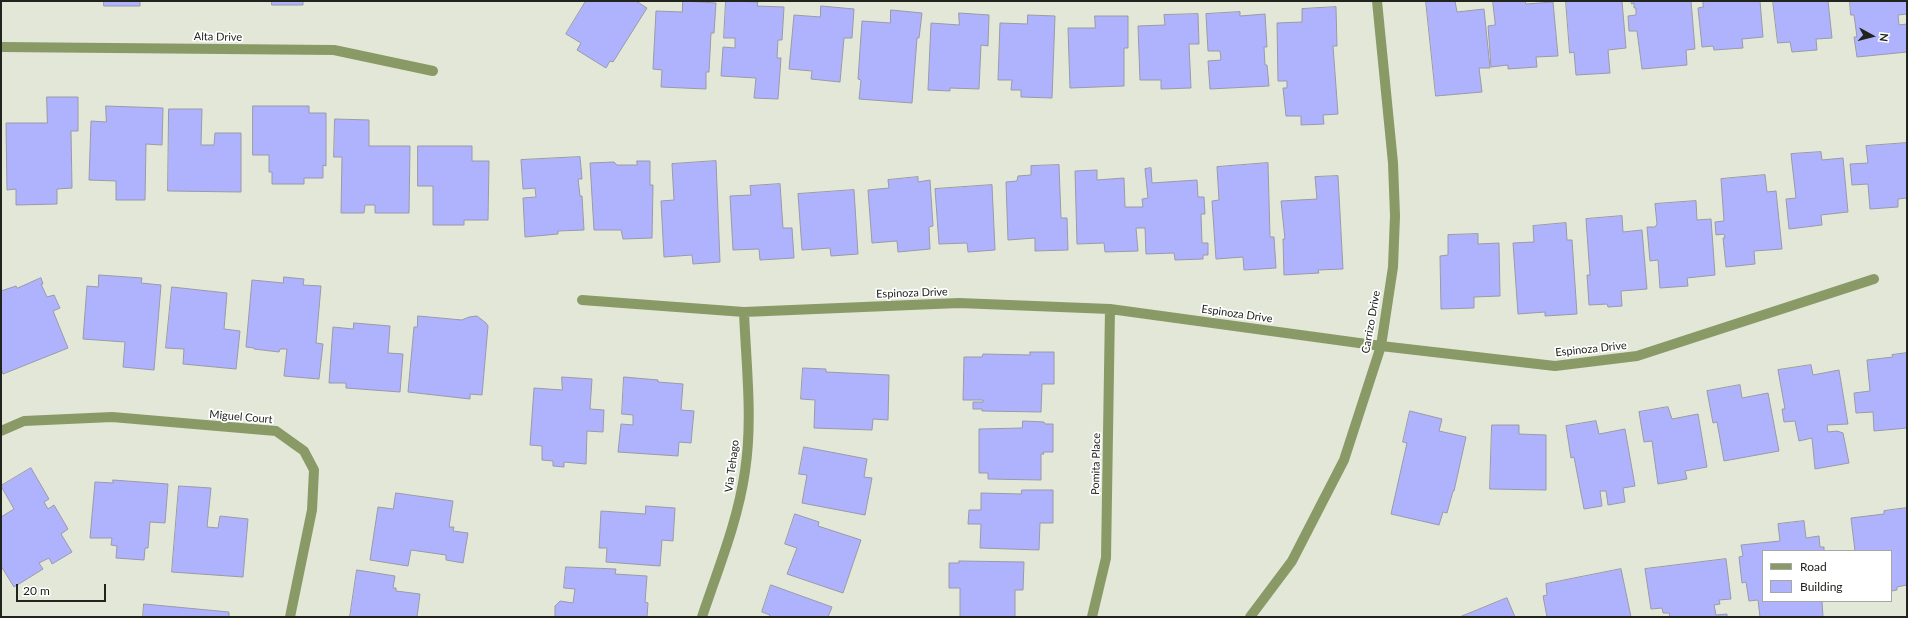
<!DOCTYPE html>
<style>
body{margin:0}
#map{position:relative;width:1908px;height:618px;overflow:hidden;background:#e2e7d8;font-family:Lato,sans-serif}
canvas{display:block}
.frame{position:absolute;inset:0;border:2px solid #21231d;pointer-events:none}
.legend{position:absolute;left:1762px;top:550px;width:130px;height:52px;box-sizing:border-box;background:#fff;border:1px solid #a6a7a5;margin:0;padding:5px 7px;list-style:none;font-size:12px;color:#21231d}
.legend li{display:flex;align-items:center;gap:8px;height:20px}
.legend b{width:20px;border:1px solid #a6a7a5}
.north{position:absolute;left:1852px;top:16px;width:40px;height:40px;-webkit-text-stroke:3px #fff;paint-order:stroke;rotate:97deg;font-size:11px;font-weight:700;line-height:16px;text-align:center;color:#21231d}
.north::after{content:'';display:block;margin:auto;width:14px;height:18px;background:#21231d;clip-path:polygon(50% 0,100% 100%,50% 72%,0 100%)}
.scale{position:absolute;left:16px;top:584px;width:90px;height:18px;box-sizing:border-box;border:2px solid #21231d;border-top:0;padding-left:5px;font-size:12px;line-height:14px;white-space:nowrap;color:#21231d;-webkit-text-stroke:3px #fff;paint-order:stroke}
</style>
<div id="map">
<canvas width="1908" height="618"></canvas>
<div class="frame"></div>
<ul class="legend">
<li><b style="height:5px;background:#8a9a66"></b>Road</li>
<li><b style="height:11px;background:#afb3fd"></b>Building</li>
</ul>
<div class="north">N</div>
<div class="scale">20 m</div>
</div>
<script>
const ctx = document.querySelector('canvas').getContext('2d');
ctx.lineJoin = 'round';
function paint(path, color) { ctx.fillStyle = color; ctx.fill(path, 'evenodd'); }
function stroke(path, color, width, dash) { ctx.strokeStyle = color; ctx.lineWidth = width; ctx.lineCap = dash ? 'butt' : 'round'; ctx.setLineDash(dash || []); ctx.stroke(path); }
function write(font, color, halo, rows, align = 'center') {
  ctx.font = font + ' Lato,sans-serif'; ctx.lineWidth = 3.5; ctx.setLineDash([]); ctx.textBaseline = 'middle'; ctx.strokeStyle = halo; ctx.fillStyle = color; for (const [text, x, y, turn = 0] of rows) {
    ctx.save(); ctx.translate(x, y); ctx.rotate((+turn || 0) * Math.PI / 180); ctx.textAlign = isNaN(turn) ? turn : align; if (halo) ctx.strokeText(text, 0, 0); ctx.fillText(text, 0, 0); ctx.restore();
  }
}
const building = new Path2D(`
 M104 1H140V6H104Z
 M272 1H303V5H272Z
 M586 1H636L647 8 613 62 610 61 606 68 577 50 581 43 566 34Z
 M683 1 716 3 714 33H711L709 72H706V89L661 87 662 70 653 69 656 11 682 12Z
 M726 1 758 2 757 6 784 7 782 40H778L777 58H781L778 99 754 98 756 78 721 76 723 47 735 48V38H724Z
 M1426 1H1455L1457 12 1484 9 1490 68H1479L1482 92 1436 96Z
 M1493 1H1525L1526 4 1553 2 1558 56 1536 57 1537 67 1508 69V65L1491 67 1488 26 1495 25Z
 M1566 1H1622L1626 48 1608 50 1610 73 1576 75 1574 52 1570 53Z
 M1631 1H1691L1695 49 1686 50 1687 65 1642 69 1637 31H1629L1628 16 1636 15V8H1634V3L1632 4Z
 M1703 1H1760L1763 37 1742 39 1743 48 1714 50 1713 46 1702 47 1698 8 1703 7Z
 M1773 1H1828L1832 38 1816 39 1817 50 1792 52 1790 42 1778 43Z
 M1850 1H1907V14L1898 15 1899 25 1907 24V52L1857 57 1854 37H1857L1854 15H1851Z
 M821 6 854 9 852 38H844L840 82 811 79 812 71 789 69 794 15 820 17Z
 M1336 7 1337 46H1333L1338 114 1323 115 1324 124 1301 125V116H1286L1283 88H1287V81H1278L1277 23 1302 22V9Z
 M891 10 922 13 919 38H917L912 103 859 99 861 80 858 79 862 21 890 23Z
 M1240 12V16L1265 14 1267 47H1264L1265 65H1267L1269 86 1210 89 1208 61 1221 60 1220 51H1208L1206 14Z
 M959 13 989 15 988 46 981 45 979 89 950 88V91L928 90 931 23 959 25Z
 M1198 14 1199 44H1189L1191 88 1161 89V80H1140L1138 26 1165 25 1164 15Z
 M1028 15 1055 16 1052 98 1021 97V90H1011L1012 80H998L1000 23 1027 24Z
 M1095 16H1128V48H1124V86L1070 88 1068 28H1095Z
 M47 97H78V131H71L72 188 57 189V204L16 205V189L7 190 6 123H47Z
 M106 106 163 108 162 145 146 144 145 200H116V181L89 180 91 121 106 122Z
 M253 106H309V113H326V166L323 165V178H304V184H272V172H269V155H253Z
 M169 109H202L201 145H214L215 133H241V192L168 191Z
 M335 119 369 120V146H410L409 213H375V205H365L364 213H341L342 157H334Z
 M1907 143V198L1898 199V207L1870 209 1868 184 1852 185 1850 164 1868 163 1866 146Z
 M418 146H472V161H489L488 220H464V225H433V186H418Z
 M1821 152 1822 160 1843 158 1848 212 1821 215 1822 225 1789 229 1786 199 1796 198 1791 154Z
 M580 157 582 179H578L580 196H582L584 230 558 231V234L525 237 523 198 536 197 535 188 523 189 521 160Z
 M637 161H650V185H653L652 238 623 239 621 230H594L590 163 614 162 617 165H637Z
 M716 161 720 262 693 264 692 255 664 257 661 201 674 200 672 164Z
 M1268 163 1270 237H1274L1276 268 1244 270 1243 257 1216 259 1212 201 1219 200 1217 167Z
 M1059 165 1061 218H1067L1068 250 1035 251V238L1008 240 1006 182 1017 181 1018 176 1031 175V166Z
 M1151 168 1152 183 1197 180 1198 197H1204L1205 214H1201L1202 243H1208V255H1203V259L1175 260 1174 253 1146 254 1145 228H1136L1138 251 1105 252 1104 243 1077 244 1075 171 1097 170V180L1124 178 1125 207H1143L1142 199 1148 198 1145 169Z
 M1765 175 1767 192 1776 191 1782 249 1754 251 1755 264 1726 267 1723 238H1725L1724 234 1716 235 1715 222 1724 221 1721 179Z
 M1338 176 1343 269 1318 270 1319 273 1284 275 1283 239H1285L1281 201 1317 199 1315 177Z
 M918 177V182L930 180 933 226 929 227 930 249 898 252 897 241 872 243 868 190 889 188 888 180Z
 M780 184 783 228H792L794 258 760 260 759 249 733 250 730 196 751 195 750 186Z
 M992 185 995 250 968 252 967 243 939 244 935 189Z
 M854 190 858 254 831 256 830 248 802 250 798 194Z
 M1696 201 1697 220 1711 219 1715 275 1687 278 1688 286 1660 288 1658 260 1650 261 1647 227H1655L1657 224 1655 204Z
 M1622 216 1623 232 1642 230 1647 289 1621 291 1622 306 1608 307 1607 304 1589 305 1587 275H1590L1586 219Z
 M1566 223 1567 240H1572L1577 314 1545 316V312L1518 314 1513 243 1534 242 1533 226Z
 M1478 234V244L1499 243 1500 296 1474 297V308L1441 309 1440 256 1448 255V235Z
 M99 275 142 278 141 283 161 285 154 370 123 367 125 342 83 339 87 286 98 287Z
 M284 277 304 279 303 285 321 286 316 343 323 344 319 379 284 376 287 349H280L279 352 254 349V348L246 347 252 280 283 283Z
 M41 278 43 284H41L47 297 54 295 60 308 53 311 68 348 3 374 1 369V291L16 286 17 288Z
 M172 287 227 293 224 329 240 331 236 369 183 364 184 349 166 348Z
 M418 316 462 320 469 317 477 316 486 323 488 326 482 395 470 394V399L408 392 414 327H417Z
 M354 323 390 326 388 353 403 354 400 392 346 388V383H329L333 327 353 329Z
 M1030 352H1054V384H1042L1041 412 982 411V409H973V402H983V400H963L964 357H982L983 354 1030 355Z
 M1907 353V428L1874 431 1873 412 1856 413 1854 393 1870 391 1867 360 1893 357 1892 355Z
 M1811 365 1813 375 1839 370 1848 424 1827 425 1828 432 1837 431 1843 433 1849 463 1815 469 1812 438 1799 441 1795 421 1784 422 1782 409H1785L1778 370Z
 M803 368 826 369V372L889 375 888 420 873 419 872 430 814 428 815 400 801 399Z
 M562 377 592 379 590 409 604 410 603 432 587 431 586 464 564 462V467L553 466V461L542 460V446L530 445 534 388 562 390Z
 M624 377 658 380V382L683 384 681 410 694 411 691 443 679 442 678 456 618 452 621 424 633 425V415L622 414Z
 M1740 385 1742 398 1768 393 1779 451 1724 461 1717 422 1713 423 1707 391Z
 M1668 407 1672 419 1698 414 1707 467 1685 471 1687 479 1658 484 1652 441 1644 442 1639 412Z
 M1410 411 1442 419 1439 431 1466 437 1454 491H1453L1447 513 1443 512 1439 525 1391 514 1407 443 1403 442Z
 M1023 421 1044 422 1045 424H1053V452H1043L1044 454H1041V480L988 479V473H979V429L1022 428Z
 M1596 421 1599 434 1625 429 1635 486 1623 488 1625 502 1608 505 1606 491H1600L1602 506 1584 509 1574 457 1571 458 1566 426Z
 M1492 425H1519V434L1546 435V490L1490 489Z
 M804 447 867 459 864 477 872 478 865 515 802 503 807 475 799 474Z
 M31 468 49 499 44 502 48 509 54 505 68 529 61 534 72 552 52 564 49 558 39 563 43 569 14 587 1 566V517L14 509 1 486Z
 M113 480 168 484 165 523 150 522 148 548H145L144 560 116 558 117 546 111 545 112 538H90L95 482 113 483Z
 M179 486 211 488 207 527 218 528 220 516 248 519 243 577 172 572Z
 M1022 490H1053V523H1040L1039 550 980 548 981 524H968L969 510H981V493L1021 494Z
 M396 493 453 501 449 527H454L453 531 468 533 463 563 446 560V555L411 550 408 566 370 560 378 507 393 509Z
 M646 506 675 508 673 541 662 540 660 566 606 562 607 548H599L601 511 645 514Z
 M1907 508V585L1897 587V590L1891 591V551H1855L1851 518 1884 514V511Z
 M795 514 819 522 818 526 861 540 843 593 787 574 797 548 785 544Z
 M1804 521 1806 538 1819 536 1820 547H1824V551H1763V601H1822L1823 617H1760L1758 600 1749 601 1746 582 1742 583 1739 557 1743 556 1741 545 1780 541 1778 524Z
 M1726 559 1731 599 1719 600 1720 604 1714 605 1716 615 1727 614V617H1670L1669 613H1663L1662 608 1651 609 1645 569Z
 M959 561 1024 562 1023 590H1015V617H960V588H949V563H959Z
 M566 567 616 569 615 574 647 576 645 602 648 603 647 617H555V606L560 601 573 603 575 589 564 588Z
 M1621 569 1631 617H1547L1543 596 1547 595 1546 584Z
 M357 570 395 576 393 588H396V591L420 594 417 617H350Z
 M771 585 832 607 828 617H769L770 615 762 612Z
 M1507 598 1515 617H1460Z
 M144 604 229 612V617H143Z`);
const minor = new Path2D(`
 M1 47 334 50 433 71
 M582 300 744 312 959 303 1110 309 1381 346 1555 366 1637 356 1874 279
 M1 431 24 421 112 417 276 431 304 451 314 470 312 510 290 617
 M702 617C718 569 738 521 745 471 753 419 746 364 744 312
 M1092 617 1106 558 1110 309
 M1250 617 1292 561 1344 460 1381 346 1393 267 1395 216 1393 163 1377 1`);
const streetNames = [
 ["Alta Drive",218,37,1],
 ["Espinoza Drive",912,293,-2],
 ["Espinoza Drive",1237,314,8],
 ["Carrizo Drive",1371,322,-80],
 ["Espinoza Drive",1591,349,-6],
 ["Miguel Court",241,417,5],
 ["Pomita Place",1096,464,-89],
 ["Via Tehago",732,466,-83]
];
paint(building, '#afb3fd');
stroke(building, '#999aa8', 1);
stroke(minor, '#8a9a66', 10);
write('11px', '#21231d', '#fff', streetNames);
</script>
